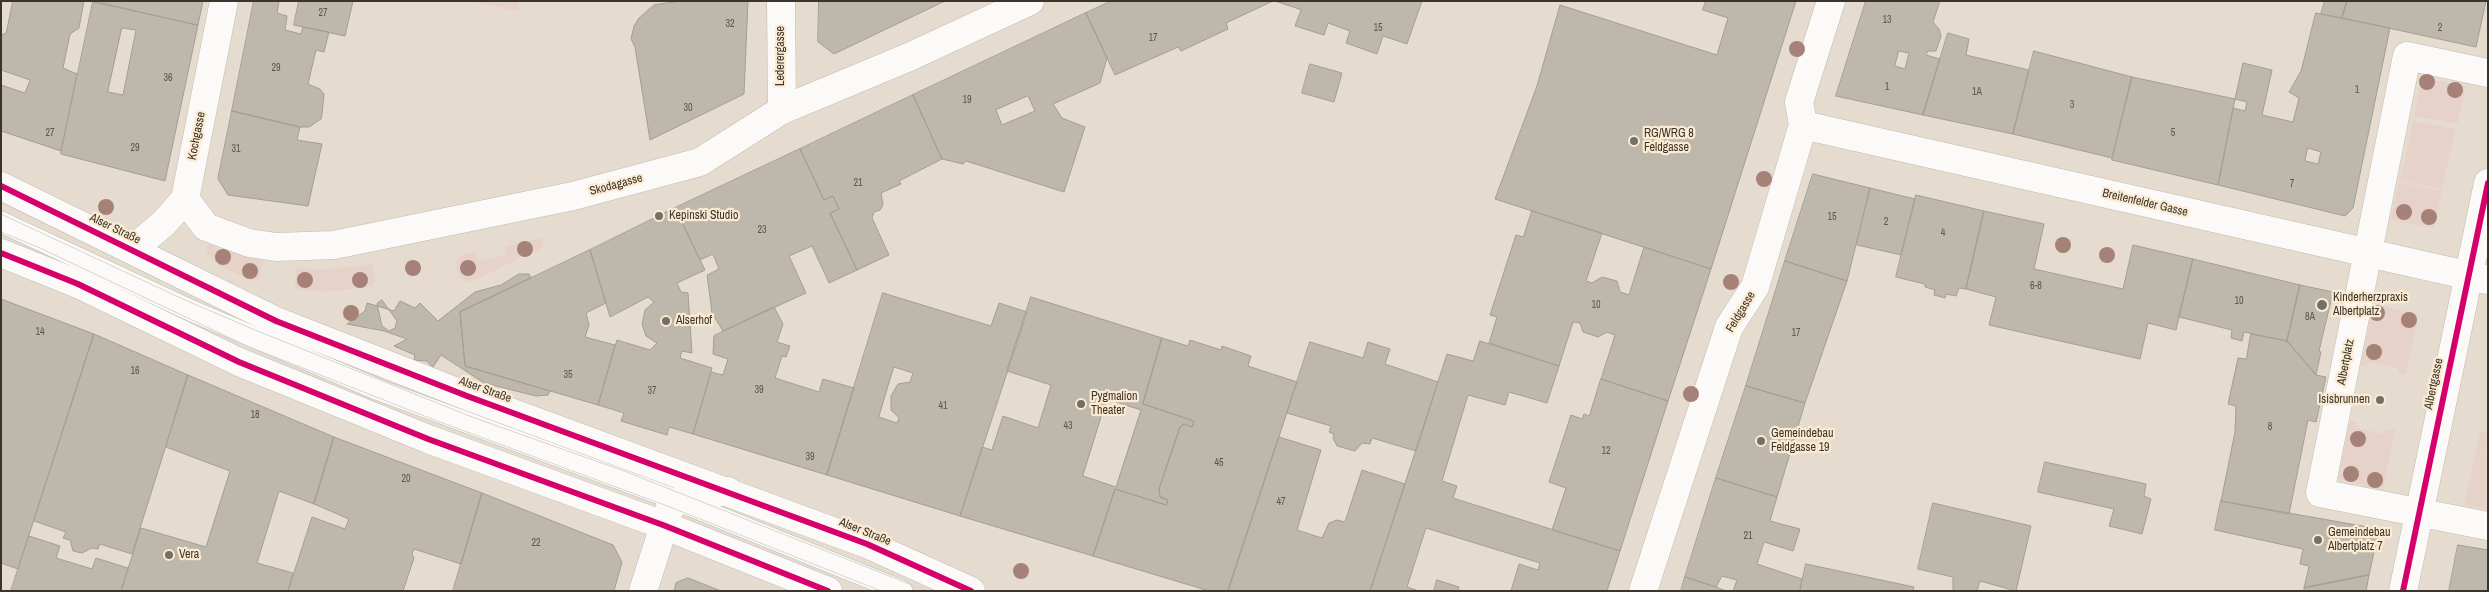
<!DOCTYPE html>
<meta charset="utf-8">
<style>
body{margin:0}
#map{position:relative;width:2489px;height:592px;overflow:hidden;background:#e5dccf;font-family:"Archivo Narrow",sans-serif}
canvas{display:block}
.frame{position:absolute;inset:0;border:2px solid #3a342a;pointer-events:none}
</style>
<div id="map">
<canvas width="2489" height="592"></canvas>
<div class="frame"></div>
</div>
<script>
const g = document.querySelector('canvas').getContext('2d');
g.lineJoin = 'round';
function paint(path, color) { g.fillStyle = color; g.fill(path, 'evenodd'); }
function strokePath(path, color, width, dash) { g.strokeStyle = color; g.lineWidth = width; g.lineCap = dash ? 'butt' : 'round'; g.setLineDash(dash || []); g.stroke(path); }
function label(font, color, halo, rows, align = 'center') {
  g.font = font + ' "Archivo Narrow",sans-serif'; g.lineWidth = 4.5; g.setLineDash([]); g.textBaseline = 'middle'; g.strokeStyle = halo; g.fillStyle = color; for (const [text, x, y, turn = 0] of rows) {
    g.save(); g.translate(x, y); g.rotate((+turn || 0) * Math.PI / 180); g.textAlign = isNaN(turn) ? turn : align; if (halo) g.strokeText(text, 0, 0); g.fillText(text, 0, 0); g.restore();
  }
}
const green = new Path2D(`
 M470 1H520L518 11Z
 M2422 78 2466 86 2457 124 2414 116Z
 M2413 121 2456 129 2442 189 2400 181Z
 M2399 182 2442 191 2434 228 2391 220Z
 M542 238 544 247 525 257 523 255 515 259V261L470 282 459 277C453 257 457 256 476 251L478 261 506 255 505 246Z
 M210 243 218 249 263 261 259 279 254 281C239 274 208 266 206 247Z
 M372 264 376 280 373 286C355 289 310 296 295 287L296 267 317 270Z
 M2374 305C2388 308 2411 308 2417 322L2406 374 2398 373V368L2369 362 2367 366 2361 365Z
 M2350 421 2357 423V428L2384 434 2386 429 2395 430 2383 490 2338 479Z
 M2480 431 2488 433 2485 455H2488V510L2464 505Z`);
const building = new Path2D(`
 M13 1H84L79 28 70 34 63 68 77 74 61 151 1 131V85L25 93 30 80 1 70V35L6 33Z
 M93 1H203L198 25Z
 M254 1H279L277 13 287 16 285 30 301 34 303 27 329 32 324 52 316 50 308 84 320 89 324 94 322 114 321 119 309 127H300L232 111Z
 M299 1H353L345 36 294 25Z
 M682 1H748L744 94 650 140 635 47 631 39 634 26 639 18 654 5Z
 M819 1H945L834 54 818 42Z
 M1111 1H1273L1226 23 1228 29 1181 51 1178 47 1115 75 1086 13Z
 M1275 1H1422L1407 44 1383 36 1377 54 1346 43 1350 31 1328 23 1324 35 1295 26 1301 10Z
 M1706 1H1796L1711 269 1495 199 1537 86 1560 5 1717 55 1728 18 1703 10Z
 M1866 1H1940L1933 22 1939 29 1941 36 1936 51H1928L1926 55 1940 59 1923 115 1836 96ZM1899 51 1909 53 1905 69 1895 66Z
 M2325 1H2347L2342 18 2321 14Z
 M2347 1H2486L2476 47 2342 18Z
 M93 2 198 25 165 181 61 154ZM122 28 136 30 123 95 108 92Z
 M1086 13 1107 58 1100 83 1053 104 1062 118 1085 127 1064 192 966 161 963 164 942 159 913 95ZM1028 96 1035 111 1002 125 996 110Z
 M2316 13 2390 28 2353 208 2345 216 2218 185 2233 108 2245 111 2247 102 2235 99 2243 63 2272 70 2262 115 2293 122 2299 98 2289 92 2301 71ZM2308 148 2321 152 2318 164 2305 161Z
 M1948 33 1969 39 1966 55 2029 70 2013 134 1923 115Z
 M2034 51 2132 77 2112 158 2013 134Z
 M1310 64 1342 73 1334 102 1302 93Z
 M2132 77 2235 99 2218 185 2112 160Z
 M913 95 942 159 899 181 901 184 881 193 883 205 880 210 874 212 872 218 889 255 857 270 830 213 839 209 833 196 824 200 800 149Z
 M232 111 300 127 297 140 322 144 308 206 228 195 218 179Z
 M800 149 824 200 833 196 839 209 830 213 857 270 829 283 812 246 789 256 806 293 723 331 712 313 707 275 719 269 713 254 700 260 675 208Z
 M1813 174 1870 188 1847 281 1785 261Z
 M1870 188 1915 199 1901 255 1857 245Z
 M1916 195 1984 211 1966 289 1959 288 1956 296 1946 294 1945 298 1934 295 1935 290 1925 287V284L1896 277Z
 M675 208 705 270 677 283 681 292 688 293 692 353 682 351 680 358 712 368 693 434 669 427 667 435 621 421 624 413 598 405 617 340 650 350 657 343 646 336 642 324 645 310 654 302 648 297 610 317 590 250Z
 M1532 211 1602 233 1586 281 1592 283 1602 277 1617 281 1620 292 1629 295 1644 247 1711 269 1668 401 1601 379 1615 335 1607 332 1598 337 1583 332 1580 323 1573 322 1559 366 1489 343 1497 317 1490 315 1516 235 1523 237Z
 M1984 211 2044 224 2034 269 2043 271 2123 289 2133 245 2193 259 2176 330 2148 323 2140 359 1989 325 1996 297 1966 289Z
 M590 250 606 303 586 313 589 325 585 337 615 345 598 405 465 366 460 312Z
 M2193 259 2300 285 2287 341 2244 332 2242 341 2231 338 2232 330 2179 317Z
 M1785 261 1847 281 1805 403 1746 386Z
 M519 274H529L531 278 460 312 465 366 550 391 548 395 536 396 484 383 441 355 433 367 426 361 414 360 415 355 394 346 407 339 384 331 347 324 365 311 367 303 394 311 400 301 415 308 420 303 438 321 475 292 501 285Z
 M2300 285 2333 292 2319 351 2321 352 2316 375 2287 341Z
 M883 293 991 326 999 303 1027 312 960 516 827 475ZM894 367 913 373 910 382 898 384 891 396V410L899 418 897 423 879 417Z
 M1031 297 1162 338 1143 404 1194 421 1192 427 1184 424 1180 427 1159 489 1160 497 1168 500 1166 505 1115 489 1093 556 960 516 982 447 992 450 1003 416 1038 428 1051 385 1007 371ZM1107 399 1141 410 1116 487 1083 476Z
 M1 299 94 334 18 569 1 563Z
 M382 300 397 321 395 328 389 331 382 326 377 304Z
 M774 307 783 324 777 342 790 346 786 357 782 356 775 378 819 392 823 379 854 388 827 475 693 434 711 372 723 375 728 359 713 354 714 336Z
 M94 334 188 375 132 554 100 544 98 549 92 548 82 553 73 551 70 540 63 538 66 532 34 521Z
 M2251 334 2287 341 2316 375 2326 377 2316 422 2308 420 2289 514 2221 501 2235 432 2236 406 2228 404 2238 358 2246 359Z
 M1162 338 1188 346 1190 340 1221 350 1222 346 1251 356 1248 366 1297 382 1228 591H1209L1093 556 1115 489 1166 505 1168 500 1160 497 1159 489 1180 427 1184 424 1192 427 1194 421 1143 404Z
 M1480 341 1559 366 1547 403 1509 392 1505 405 1468 395 1442 481 1457 486 1453 498 1620 551 1607 591H1511L1519 564 1538 570 1540 563 1426 528 1407 587 1419 591H1370L1447 354 1473 361Z
 M1310 342 1363 358 1368 342 1390 349 1385 364 1438 382 1416 451 1372 438 1370 444 1362 443 1355 451 1337 446 1333 438 1334 434 1329 432 1331 426 1287 413Z
 M188 375 334 437 314 504 279 491 257 563 293 573 288 591H121L141 528 206 547 230 471 166 447Z
 M1601 379 1668 401 1620 551 1552 530 1566 488 1549 482 1571 415 1582 419 1584 414 1589 416Z
 M1746 386 1805 403 1777 497 1716 478Z
 M334 437 482 493 461 564 414 549 412 554 414 558 403 591H288L312 517 345 529 349 519 314 504Z
 M1279 437 1321 450 1297 530 1322 538 1329 523 1337 520 1345 522 1362 470 1405 484 1370 591H1228Z
 M2045 462 2146 484 2144 496 2151 499 2142 534 2109 526 2114 509 2038 492Z
 M1716 478 1777 497 1770 521 1800 529 1793 551 1764 542 1757 564 1802 579 1800 591H1733L1737 580 1722 576 1716 587 1685 577Z
 M482 493 613 545 622 562 614 591H453Z
 M2221 501 2379 529 2369 575 2304 588 2309 566 2300 564 2303 549 2215 530Z
 M1933 503 2031 526 2016 591 1980 581 1977 591H1953V577L1918 569Z
 M29 536 60 546 56 558 92 569 96 558 128 568 121 591H11Z
 M2458 545 2488 550V591H2449Z
 M1806 564 1914 587 1913 591H1800Z
 M2369 575 2366 591H2304V588Z
 M1685 577 1716 587 1726 591H1681Z
 M688 578 721 591H674L676 583Z
 M1437 580 1459 587 1458 591H1434Z`);
const service = new Path2D(`
 M1 222 192 311 379 390 679 501 902 591`);
const minor = new Path2D(`
 M781 1 782 110
 M2488 73 2407 56 2320 493 2488 526
 M1803 125 2488 280
 M185 199 206 227 249 243 276 247 334 245 573 196 700 162 782 110 909 57 1030 1
 M133 249 164 223 185 199 224 1
 M643 591 670 507 686 496 728 491
 M1643 591 1729 327 1755 287 1803 125 1799 102 1831 1
 M2403 591 2488 183`);
const secondary = new Path2D(`
 M1 186 276 321 467 396 867 544 971 591
 M1 253 78 284 239 362 428 439 663 525 828 591`);
const tram = new Path2D(`
 M1 214 185 300 255 330 472 417 624 471 927 591
 M1 232 40 248 247 346 432 419 670 507 881 591`);
const cycleway = new Path2D(`
 M1 186 276 321 467 396 867 544 971 591
 M1 253 78 284 239 362 428 439 663 525 828 591
 M2403 591 2488 183`);
const trees = [
 [1797,49],
 [2427,82],
 [2455,90],
 [1764,179],
 [106,207],
 [2404,212],
 [2429,217],
 [2063,245],
 [525,249],
 [2107,255],
 [223,257],
 [413,268],
 [468,268],
 [250,271],
 [305,280],
 [360,280],
 [1731,282],
 [351,313],
 [2377,313],
 [2409,320],
 [2374,352],
 [1691,394],
 [2358,439],
 [2351,474],
 [2375,480],
 [1021,571]
];
const markers = [
 [1634,141,5,"#766f64"],
 [659,216,5,"#766f64"],
 [2322,305,6,"#766f64"],
 [666,321,5,"#766f64"],
 [2380,400,5,"#766f64"],
 [1081,404,5,"#766f64"],
 [1761,441,5,"#766f64"],
 [2318,540,5,"#766f64"],
 [169,555,5,"#766f64"]
];
const numberNames = [
 ["27",323,13],
 ["13",1887,20],
 ["32",730,24],
 ["15",1378,28],
 ["2",2440,28],
 ["17",1153,38],
 ["29",276,68],
 ["36",168,78],
 ["1",1887,87],
 ["1",2357,90],
 ["1A",1977,92],
 ["19",967,100],
 ["3",2072,105],
 ["30",688,108],
 ["27",50,133],
 ["5",2173,133],
 ["29",135,148],
 ["31",236,149],
 ["21",858,183],
 ["7",2292,184],
 ["15",1832,217],
 ["2",1886,222],
 ["23",762,230],
 ["4",1943,233],
 ["6-8",2036,286],
 ["10",2239,301],
 ["10",1596,305],
 ["8A",2310,317],
 ["14",40,332],
 ["17",1796,333],
 ["16",135,371],
 ["35",568,375],
 ["39",759,390],
 ["37",652,391],
 ["41",943,406],
 ["18",255,415],
 ["43",1068,426],
 ["8",2270,427],
 ["12",1606,451],
 ["39",810,457],
 ["45",1219,463],
 ["20",406,479],
 ["47",1281,502],
 ["21",1748,536],
 ["22",536,543]
];
const streetNames = [
 ["Lederergasse",781,56,-90],
 ["Kochgasse",197,136,-79],
 ["Skodagasse",616,185,-15],
 ["Breitenfelder Gasse",2145,203,13],
 ["Alser Straße",115,229,26],
 ["Feldgasse",1741,312,-59],
 ["Albertplatz",2346,362,-79],
 ["Albertgasse",2434,384,-78],
 ["Alser Straße",485,390,20],
 ["Alser Straße",865,532,22]
];
const poiNames = [
 ["RG/WRG 8",1644,134],
 ["Feldgasse",1644,148],
 ["Kepinski Studio",669,216],
 ["Kinderherzpraxis",2333,298],
 ["Albertplatz",2333,312],
 ["Alserhof",676,321],
 ["Pygmalion",1091,397],
 ["Theater",1091,411],
 ["Isisbrunnen",2370,400,"right"],
 ["Gemeindebau",1771,434],
 ["Feldgasse 19",1771,448],
 ["Gemeindebau",2328,533],
 ["Albertplatz 7",2328,547],
 ["Vera",179,555]
];
paint(green, '#e7d2ca');
paint(building, '#bdb8ab');
strokePath(building, '#a29e93', 1);
strokePath(service, '#c2baaf', 22);
strokePath(minor, '#c2baaf', 29);
strokePath(secondary, '#c2baaf', 29);
strokePath(service, '#fbfaf8', 21);
strokePath(minor, '#fbfaf8', 28);
strokePath(secondary, '#fbfaf8', 28);
strokePath(tram, '#d6d4cf', 1);
strokePath(cycleway, '#d6006c', 6);
g.fillStyle = '#a58178';
for (const [x, y] of trees) { g.beginPath(); g.arc(x, y, 8, 0, 2 * Math.PI); g.fill(); }
for (const [x, y, r, color] of markers) { const dot = new Path2D(); dot.arc(x, y, r, 0, 2 * Math.PI); g.fillStyle = color; g.fill(dot); strokePath(dot, '#fcebd2', 2); }
label('10px', '#5b554a', null, numberNames);
label('12px', '#3a342a', '#fcebd2', streetNames);
label('12px', '#3a342a', '#fcebd2', poiNames, 'left');
</script>
